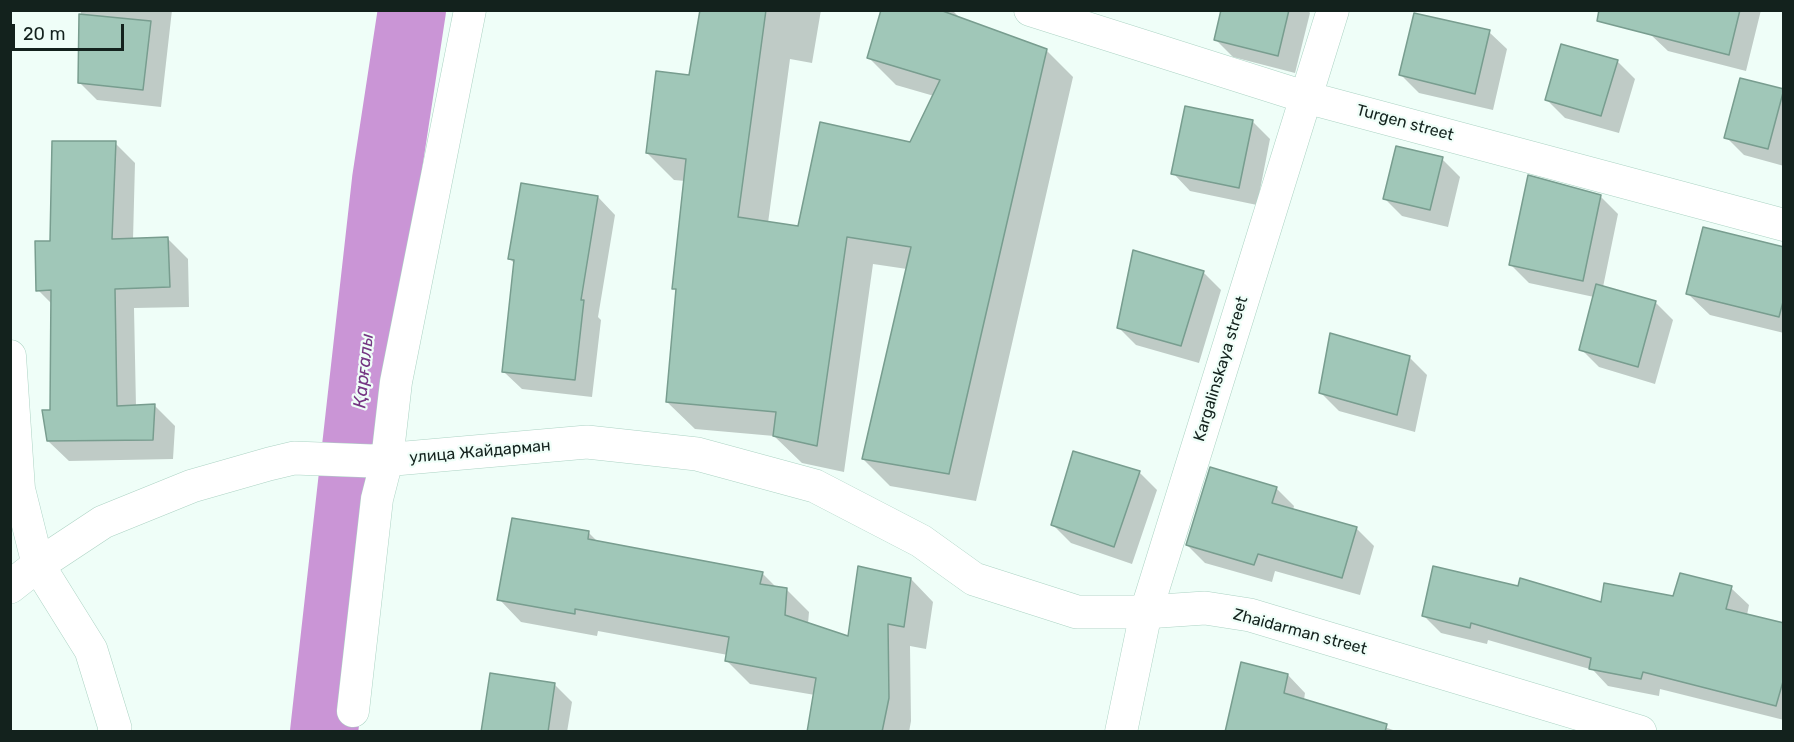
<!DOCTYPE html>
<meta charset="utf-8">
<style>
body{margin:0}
#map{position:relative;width:1794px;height:742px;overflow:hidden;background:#effef8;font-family:Rubik,sans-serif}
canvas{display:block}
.frame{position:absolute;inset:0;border:12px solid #13221d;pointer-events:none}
.scale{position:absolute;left:12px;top:24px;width:112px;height:27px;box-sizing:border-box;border:3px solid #13221d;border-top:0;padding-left:8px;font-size:18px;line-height:21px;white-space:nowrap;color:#13221d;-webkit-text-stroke:4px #effef8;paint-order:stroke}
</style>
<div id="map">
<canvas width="1794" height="742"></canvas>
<div class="frame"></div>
<div class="scale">20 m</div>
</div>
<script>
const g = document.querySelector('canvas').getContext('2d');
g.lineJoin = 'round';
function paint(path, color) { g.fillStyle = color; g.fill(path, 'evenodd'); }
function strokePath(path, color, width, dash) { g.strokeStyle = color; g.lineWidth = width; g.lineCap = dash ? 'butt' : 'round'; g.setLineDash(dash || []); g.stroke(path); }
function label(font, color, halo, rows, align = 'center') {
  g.font = font + ' Rubik,sans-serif'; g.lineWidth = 4.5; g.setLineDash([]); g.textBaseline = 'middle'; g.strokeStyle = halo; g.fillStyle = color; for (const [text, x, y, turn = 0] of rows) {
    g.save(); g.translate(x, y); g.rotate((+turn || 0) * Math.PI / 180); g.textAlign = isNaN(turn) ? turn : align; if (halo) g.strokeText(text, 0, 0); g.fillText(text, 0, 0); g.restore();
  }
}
const shadow = new Path2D(`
 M81 10H172L161 107 97 100 79 82Z
 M702 10H821L812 63 790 59 768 223 800 227 911 144 934 96 896 85 869 58 883 10H952L961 19 1046 50 1073 77 976 501 890 486 863 459 907 269 873 264 844 472 802 463 774 436 695 429 667 402 677 291 674 288 685 181 674 180 647 153 690 77Z
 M1223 10H1308L1310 13 1295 73 1233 57 1216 40Z
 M1656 10H1761L1746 71 1668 51 1650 34Z
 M1489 32 1507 49 1493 110 1419 93 1401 75Z
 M1617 61 1635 79 1619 133 1565 118 1547 100Z
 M1784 91V166L1744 155 1726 137Z
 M1186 108 1253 122 1270 139 1257 205 1190 191 1173 173Z
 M115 143 135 163 133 240 168 239 188 259 189 307 134 308 136 407 155 406 175 426 173 459 69 461 48 441 52 411 53 305 38 290 52 242Z
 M1442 159 1460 177 1448 227 1402 216 1385 199Z
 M1600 196 1618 214 1603 287 1655 302 1673 320 1655 384 1599 367 1581 349 1594 297 1529 283 1511 265Z
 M598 197 615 215 598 317 601 320 592 397 522 389 504 372 515 264 510 259Z
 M1784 249V333L1710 315 1688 294Z
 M1203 272 1221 290 1199 363 1136 345 1119 328Z
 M1409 357 1427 375 1415 432 1339 411 1321 393Z
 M1139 472 1157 490 1132 564 1071 543 1053 525Z
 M1276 488 1294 506 1293 510 1356 528 1374 546 1360 595 1275 571 1272 582 1205 563 1187 545Z
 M589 533 598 542 762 573 777 588 786 589 809 612 808 624 849 638 911 579 933 602 926 649 910 646 911 721 909 732H809L815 695 750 684 727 661 728 655 598 631 597 636 521 622 499 599Z
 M1519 588 1602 604 1675 598 1731 588 1749 605 1747 615 1784 625V720L1660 689 1659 696 1608 686 1593 670 1488 640 1487 644 1441 633 1424 616Z
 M1288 675 1305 693 1304 700 1399 732H1226Z
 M554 684 572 702 567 732H483Z`);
const river = new Path2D(`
 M324 732 386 180 412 10`);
const building = new Path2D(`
 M700 10H766L738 217 798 226 820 122 910 142 940 80 867 58 881 10H940L1047 49 949 474 862 459 911 247 847 237 817 446 773 436 776 412 666 402 676 289H672L686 159 646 153 656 71 689 75Z
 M1221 10H1289L1278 56 1214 40Z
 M1599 10H1740L1729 55 1597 21Z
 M1414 13 1490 30 1475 94 1399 75Z
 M79 14 151 21 143 90 78 83Z
 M1561 44 1618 60 1601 116 1545 100Z
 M1740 78 1784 89 1768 149 1724 138Z
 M1185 106 1253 120 1239 188 1171 174Z
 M52 141H116L112 239 168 237 170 287 115 289 117 406 155 404 153 440 47 441 42 410H50L51 290 36 291 35 241H50Z
 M1396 146 1443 157 1430 210 1383 199Z
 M1528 175 1601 195 1583 281 1509 265Z
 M521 183 598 196 581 300H584L575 380 502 372 514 260 508 259Z
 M1703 227 1784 247V298L1779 317 1686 294Z
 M1133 250 1204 271 1181 346 1117 328Z
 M1596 284 1656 301 1638 367 1579 350Z
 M1330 333 1410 356 1397 415 1319 393Z
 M1073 451 1140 471 1114 547 1051 525Z
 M1210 467 1277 487 1272 503 1357 527 1342 578 1258 554 1254 565 1186 545Z
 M512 518 589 531 588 539 763 572 760 584 787 588 785 615 848 636 858 566 911 578 904 627 888 624 889 698 882 732H807L816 678 725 661 729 637 575 609V614L497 600Z
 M1433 566 1518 586 1520 578 1601 602 1604 583 1673 596 1680 573 1732 586 1726 609 1784 623V678L1776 706 1643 672 1641 679 1589 669 1591 658 1471 623 1470 628 1422 616Z
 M1241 662 1288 674 1284 693 1387 724 1385 732H1225Z
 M490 673 555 683 548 732H481Z`);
const street = new Path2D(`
 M1030 10 1305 97 1784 225
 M10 356 19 489 38 565
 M353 711 377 499 387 460 396 382 470 10
 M1121 732 1146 612 1333 10`);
const secondary = new Path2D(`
 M38 565 91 650 115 728 114 732
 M10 587 38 565 103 522 192 486 269 464 294 458 372 461 587 442 697 454 815 486 921 541 974 579 1077 612H1146L1205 608 1250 615 1640 732`);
const streetNames = [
 ["Turgen street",1405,123,15],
 ["Kargalinskaya street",1221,369,-73],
 ["улица Жайдарман",480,452,-5],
 ["Zhaidarman street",1300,632,15]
];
const waterNames = [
 ["Қарғалы",364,371,-84]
];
paint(shadow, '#0003');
strokePath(river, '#ca95d6', 68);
paint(building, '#a0c7b8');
strokePath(building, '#789d8f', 1.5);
strokePath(street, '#acd3c4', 33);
strokePath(secondary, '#acd3c4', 34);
strokePath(street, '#fff', 32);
strokePath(secondary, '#fff', 33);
label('16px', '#13221d', '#effef8', streetNames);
label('italic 18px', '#753683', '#effef8', waterNames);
</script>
